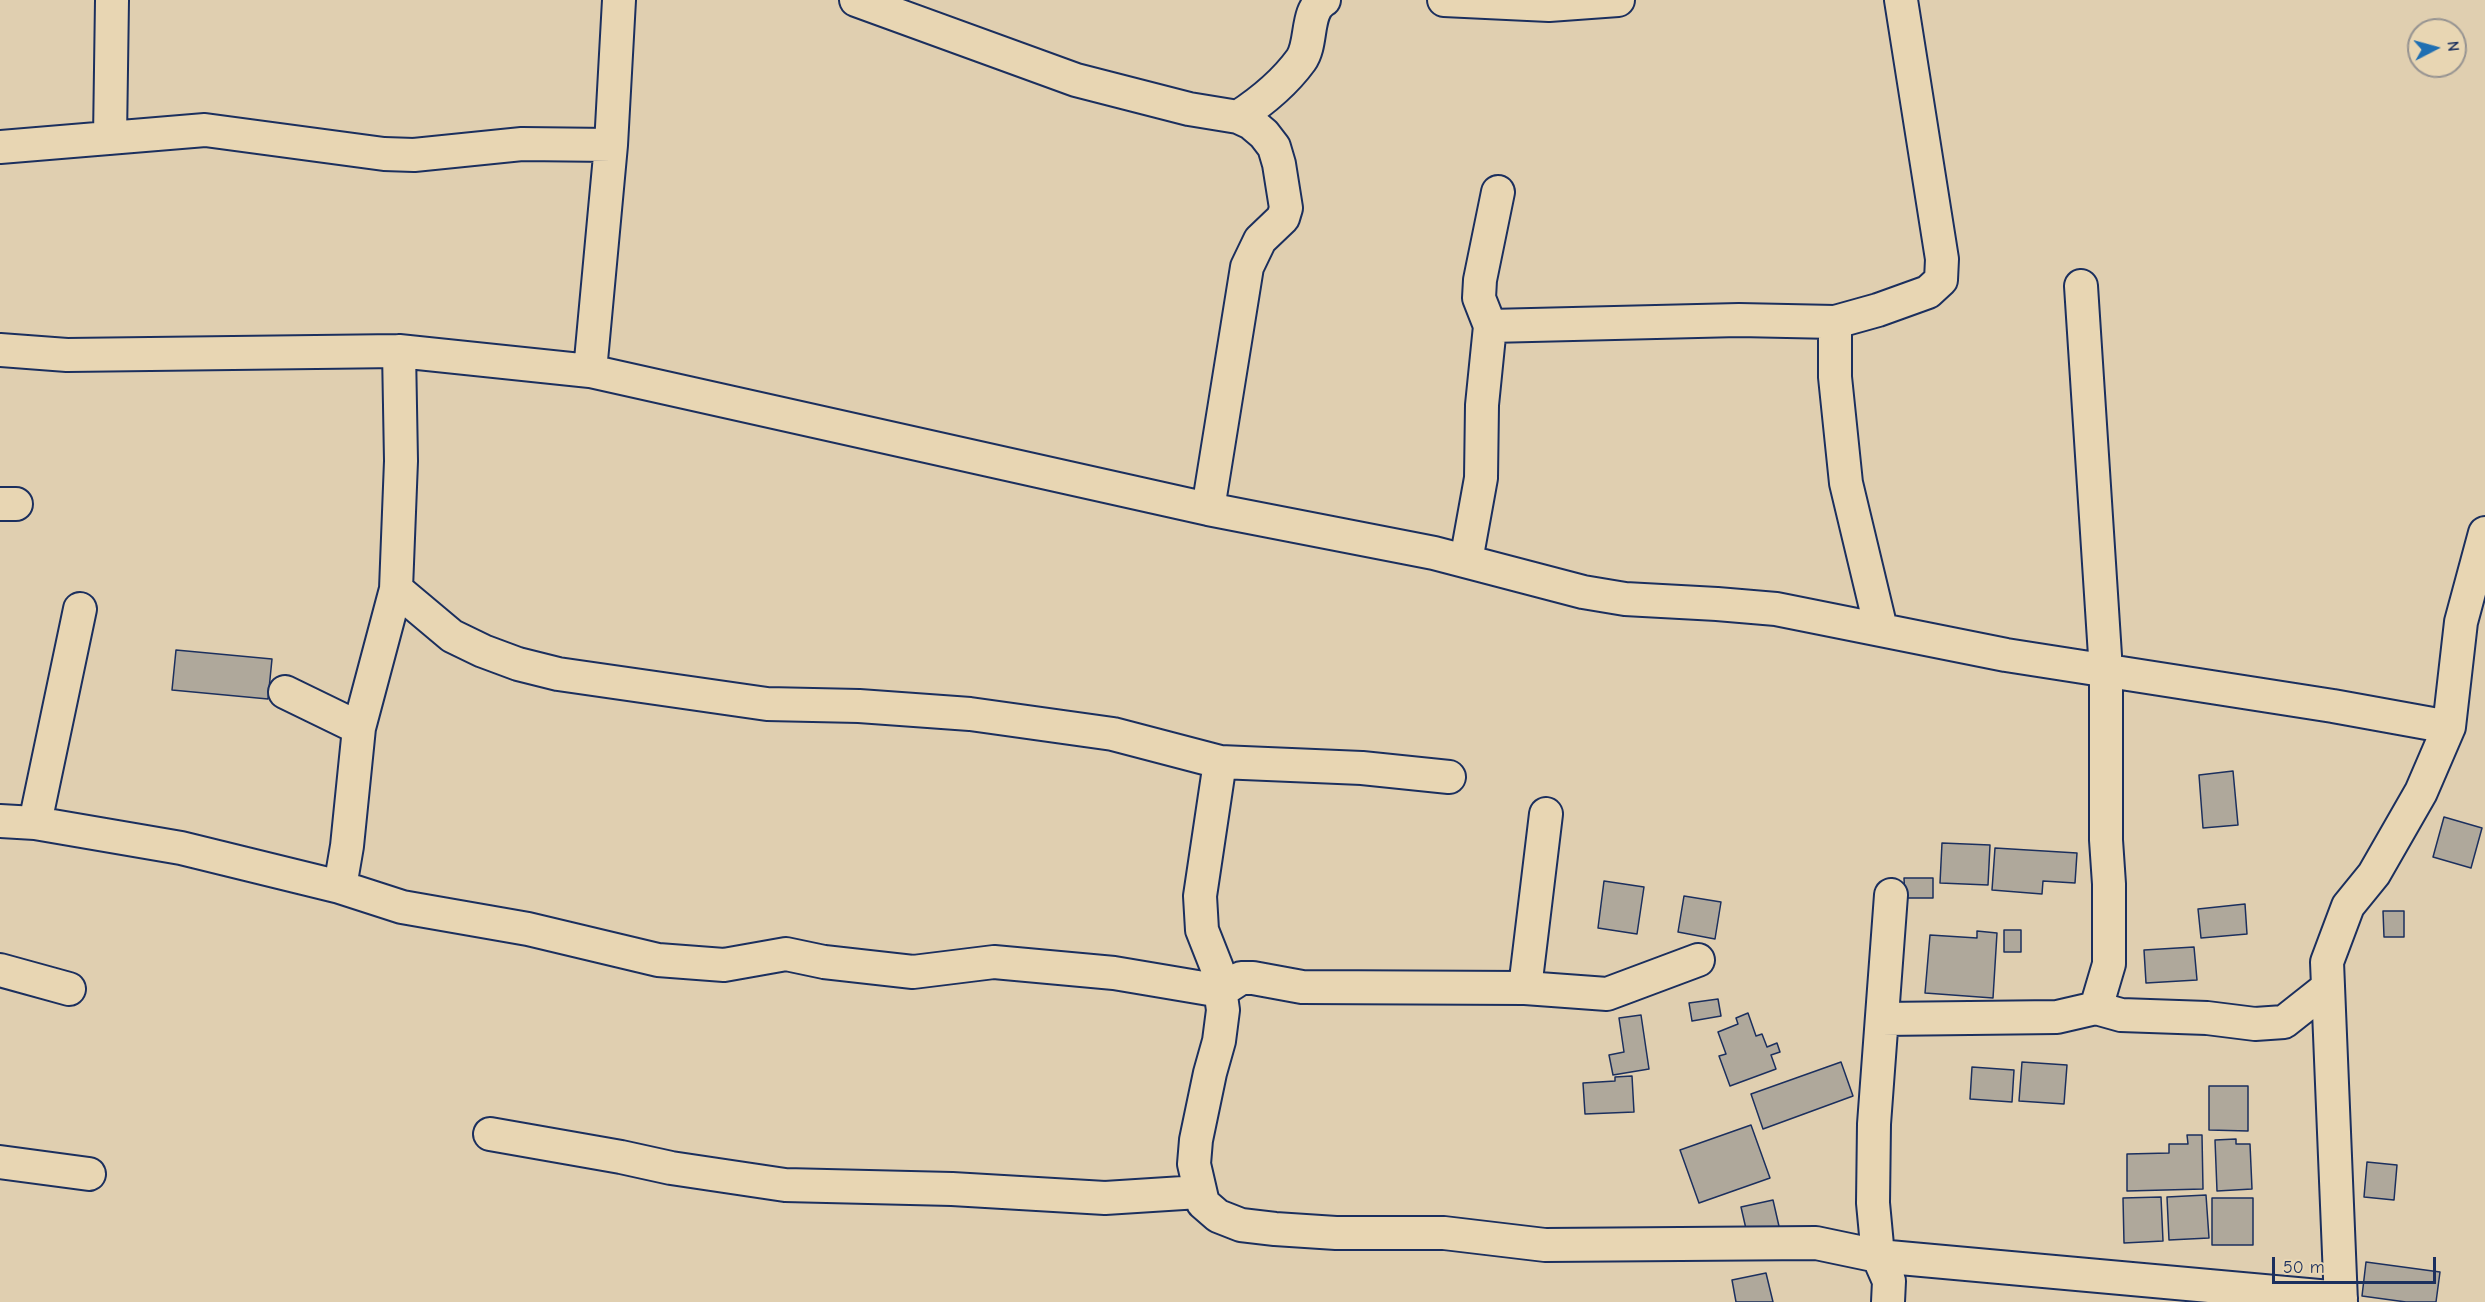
<!DOCTYPE html>
<style>
body{margin:0}
#map{position:relative;width:2485px;height:1302px;overflow:hidden;background:#e0cfb0;font-family:"Comic Neue",sans-serif}
canvas{display:block}
.north{position:absolute;left:2407px;top:18px;width:60px;height:60px;box-sizing:border-box;background:#e8d6b3;border:2px solid #969391;border-radius:50%;rotate:84deg;font-size:16px;font-weight:700;line-height:24px;text-align:center;color:#1b2f5e}
.north::after{content:'';display:block;margin:auto;width:21px;height:27px;background:#1f6fb2;clip-path:polygon(50% 0,100% 100%,50% 72%,0 100%)}
.scale{position:absolute;left:2272px;top:1257px;width:164px;height:27px;box-sizing:border-box;border:3px solid #1b2f5e;border-top:0;padding-left:8px;font-size:18px;line-height:21px;white-space:nowrap;color:#1b2f5e;-webkit-text-stroke:4px #e8d6b3;paint-order:stroke}
</style>
<div id="map">
<canvas width="2485" height="1302"></canvas>
<div class="north">N</div>
<div class="scale">50 m</div>
</div>
<script>
const g = document.querySelector('canvas').getContext('2d');
g.lineJoin = 'round';
function paint(path, color) { g.fillStyle = color; g.fill(path, 'evenodd'); }
function strokePath(path, color, width, dash) { g.strokeStyle = color; g.lineWidth = width; g.lineCap = dash ? 'butt' : 'round'; g.setLineDash(dash || []); g.stroke(path); }
const building = new Path2D(`
 M176 650 272 659 268 699 172 690Z
 M2233 771 2238 825 2203 828 2199 775Z
 M2444 817 2482 828 2471 868 2433 857Z
 M1942 843 1990 845 1988 885 1940 883Z
 M1995 848 2077 853 2075 883 2043 881 2042 894 1992 890Z
 M1904 878H1933V898H1905Z
 M1604 881 1644 887 1637 934 1598 928Z
 M1684 896 1721 902 1715 939 1678 932Z
 M2245 904 2247 934 2201 938 2198 909Z
 M2383 911H2404V937H2384Z
 M2004 930H2021V952H2004Z
 M1977 931 1997 933 1993 998 1925 993 1930 935 1977 938Z
 M2194 947 2197 980 2146 983 2144 950Z
 M1718 999 1721 1016 1692 1021 1689 1003Z
 M1748 1013 1756 1036 1762 1034 1767 1047 1777 1043 1780 1052 1771 1055 1776 1069 1730 1086 1719 1056 1726 1054 1718 1032 1738 1024 1736 1018Z
 M1641 1015 1649 1069 1613 1075 1609 1055 1624 1052 1619 1018Z
 M1841 1062 1853 1096 1763 1129 1751 1094Z
 M2022 1062 2067 1065 2064 1104 2019 1101Z
 M1972 1067 2014 1070 2012 1102 1970 1099Z
 M1632 1076 1634 1112 1585 1114 1583 1083 1615 1081V1077Z
 M2209 1086H2248V1131L2209 1130Z
 M1751 1125 1770 1178 1699 1203 1680 1150Z
 M2187 1135H2202L2203 1189 2127 1191V1154L2169 1153V1144H2188Z
 M2236 1139V1144H2250L2252 1189 2217 1191 2215 1140Z
 M2367 1162 2397 1165 2394 1200 2364 1197Z
 M2206 1195 2209 1238 2169 1240 2167 1197Z
 M2161 1197 2163 1241 2124 1243 2123 1198Z
 M2212 1198H2253V1245H2212Z
 M1773 1200 1781 1235 1749 1242 1741 1207Z
 M2366 1262 2440 1272 2436 1302H2406L2362 1296Z
 M1766 1273 1773 1302H1736L1732 1280Z`);
const minor = new Path2D(`
 M856 0 1076 80 1189 109 1238 117 1251 123 1264 134 1274 147 1279 164 1286 208 1283 218 1260 240 1247 267 1208 509
 M1444 0 1549 5 1618 0
 M1238 117C1261 102 1285 82 1301 60 1313 43 1305 11 1324 0
 M110 138 112 0
 M0 147 205 130 384 154 414 155 522 144 611 145
 M2081 286 2106 671V840L2109 884V964L2096 1008
 M1835 322V377L1846 483 1881 629
 M1490 326 1739 320 1835 322 1878 310 1928 292 1941 280 1942 259 1901 0
 M0 350 67 355 399 351 590 371 1208 509 1434 553 1583 592 1625 599 1717 604 1776 609 2006 655 2333 706 2449 727
 M590 371 611 145 619 0
 M0 504H16
 M1466 561 1481 478 1482 405 1490 326 1479 298 1480 280 1498 192
 M396 589 452 636 483 651 518 664 558 674 767 704 859 706 970 714 1113 734 1220 762 1362 768 1449 777
 M285 692 359 728
 M1220 762 1200 896 1202 930 1217 968 1223 1010 1219 1041 1210 1073 1196 1140 1194 1164 1203 1203 1218 1216 1241 1225 1275 1229 1336 1233H1444L1545 1245 1816 1243 1878 1256 2341 1298
 M0 821 35 823 181 848 340 887 347 846 359 728 396 589 401 461 399 351
 M35 823 80 609
 M340 887 402 907 528 929 658 960 724 965 786 954 824 962 913 972 994 962 1114 973 1221 991 1241 978H1253L1302 987 1525 988 1607 994 1698 960
 M0 970 69 989
 M1525 988 1546 814
 M1882 1019 2057 1017 2096 1008 2121 1015 2207 1018 2255 1024 2284 1022 2327 988
 M490 1134 621 1157 671 1168 785 1185 952 1189 1105 1198 1199 1192
 M0 1162 89 1174
 M1888 1302 1889 1281 1878 1256 1873 1203 1874 1124 1891 895
 M2341 1302 2327 962 2348 906 2374 874 2421 792 2449 727 2461 622 2485 533`);
paint(building, '#afa89b');
strokePath(building, '#1b2f5e', 1.5);
strokePath(minor, '#1b2f5e', 36);
strokePath(minor, '#e8d6b3', 32);
</script>
